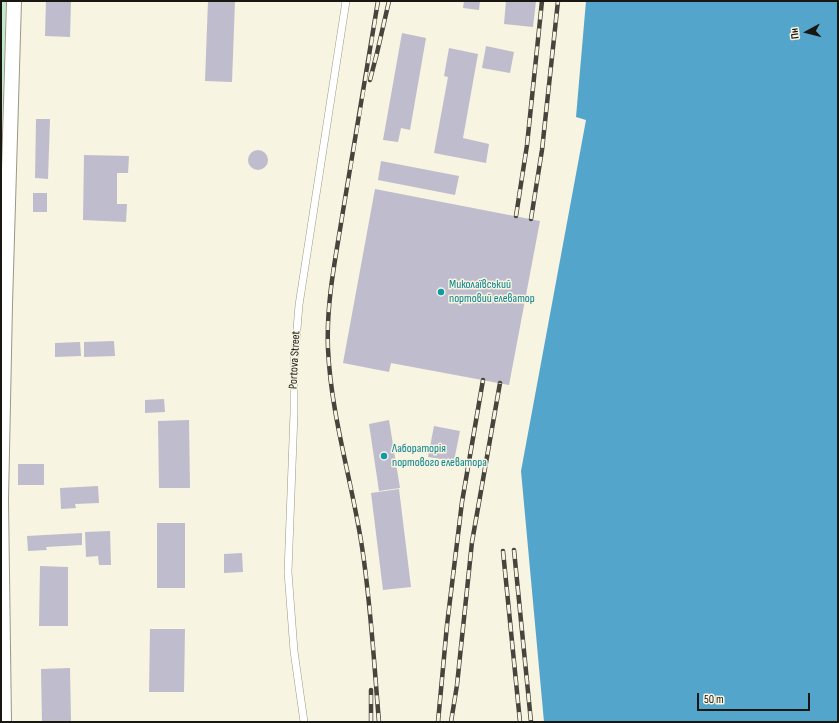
<!DOCTYPE html>
<meta charset="utf-8">
<style>
body{margin:0}
#map{position:relative;width:839px;height:723px;overflow:hidden;background:#f7f4e1;font-family:"Sofia Sans Condensed",sans-serif}
canvas{display:block}
.frame{position:absolute;inset:0;border:2px solid #191711;pointer-events:none}
.north{position:absolute;left:787px;top:12px;width:40px;height:40px;-webkit-text-stroke:3px #f7f4e1;paint-order:stroke;rotate:263deg;font-size:11px;font-weight:700;line-height:16px;text-align:center;color:#191711}
.north::after{content:'';display:block;margin:auto;width:14px;height:18px;background:#191711;clip-path:polygon(50% 0,100% 100%,50% 72%,0 100%)}
.scale{position:absolute;left:697px;top:693px;width:113px;height:18px;box-sizing:border-box;border:2px solid #191711;border-top:0;padding-left:5px;font-size:12px;line-height:14px;white-space:nowrap;color:#191711;-webkit-text-stroke:3px #f7f4e1;paint-order:stroke}
</style>
<div id="map">
<canvas width="839" height="723"></canvas>
<div class="frame"></div>
<div class="north">Пн</div>
<div class="scale">50 m</div>
</div>
<script>
const g = document.querySelector('canvas').getContext('2d');
g.lineJoin = 'round';
function paint(path, color) { g.fillStyle = color; g.fill(path, 'evenodd'); }
function strokePath(path, color, width, dash) { g.strokeStyle = color; g.lineWidth = width; g.lineCap = dash ? 'butt' : 'round'; g.setLineDash(dash || []); g.stroke(path); }
function label(font, color, halo, rows, align = 'center') {
  g.font = font + ' "Sofia Sans Condensed",sans-serif'; g.lineWidth = 3; g.setLineDash([]); g.textBaseline = 'middle'; g.strokeStyle = halo; g.fillStyle = color; for (const [text, x, y, turn = 0] of rows) {
    g.save(); g.translate(x, y); g.rotate((+turn || 0) * Math.PI / 180); g.textAlign = isNaN(turn) ? turn : align; if (halo) g.strokeText(text, 0, 0); g.fillText(text, 0, 0); g.restore();
  }
}
const green = new Path2D(`
 M1 1H6L1 159Z`);
const water = new Path2D(`
 M586 1H838V722H544L521 471 586 120 576 117Z`);
const building = new Path2D(`
 M46 1H71L70 37 45 36Z
 M208 1H235L232 82 205 81Z
 M464 1H480L479 10 463 8Z
 M506 1H536L533 27 504 24Z
 M402 33 426 38 410 130 401 128 398 142 383 140Z
 M486 46 514 52 510 73 482 68Z
 M449 48 478 54 463 138 489 144 486 163 434 153 448 77 444 76Z
 M36 119H50L48 179 35 178Z
 M248 160a10 10 0 1 1 20 0a10 10 0 1 1-20 0Z
 M84 155 129 156 128 173H117V204H127L126 222 83 220Z
 M381 161 459 176 455 195 378 180Z
 M375 189 540 221 509 385 391 363 389 372 343 363Z
 M33 193H47V212H33Z
 M114 341 115 356 84 357V342Z
 M80 342 81 356 55 357V343Z
 M164 399 165 412 145 413V400Z
 M189 420 190 488H159L158 421Z
 M389 420 400 488 379 491 369 424Z
 M434 426 460 431 454 461 428 457Z
 M18 464H44V485H18Z
 M98 486 99 503 75 504 76 508 61 509 60 488Z
 M399 489 411 587 383 590 371 493Z
 M157 523H185V588H157Z
 M110 531 111 565H99L98 556 86 557 85 532Z
 M82 533V545L46 547 47 550 28 551 27 536Z
 M242 553 243 572 224 573V554Z
 M40 566 68 567V626H39Z
 M150 629H185L184 692H149Z
 M70 668 71 722H42L41 669Z`);
const service = new Path2D(`
 M304 722 294 651 288 572 294 413V365L299 305 346 1`);
const minor = new Path2D(`
 M4 722 1 500 5 304 14 1`);
const rail = new Path2D(`
 M378 1C367 71 355 141 343 211 336 256 326 302 328 349 331 416 352 481 362 547 371 605 374 664 379 722
 M370 80 377 53 389 1
 M516 216 527 145 542 1
 M531 219 542 150 558 1
 M514 550 531 722
 M503 551 520 722
 M371 722V690
 M438 722 447 625 462 502 483 380
 M451 722 457 685 472 542 500 383`);
const markers = [
 [441,292,4,"#0f9aa8"],
 [384,456,4,"#0f9aa8"]
];
const cultureNames = [
 ["Миколаївський",449,285],
 ["портовий елеватор",449,299],
 ["Лабораторія",392,449],
 ["портового елеватора",392,463]
];
const streetNames = [
 ["Portova Street",295,360,-87]
];
paint(green, '#c0ebca');
paint(water, '#54a5cc');
paint(building, '#bfbcce');
strokePath(service, '#9a9786', 8);
strokePath(minor, '#9a9786', 16);
strokePath(service, '#fff', 7);
strokePath(minor, '#fff', 14);
strokePath(rail, '#46443c', 4.5);
strokePath(rail, '#f7f4e1', 3, [9]);
for (const [x, y, r, color] of markers) { const dot = new Path2D(); dot.arc(x, y, r, 0, 2 * Math.PI); g.fillStyle = color; g.fill(dot); strokePath(dot, '#f7f4e1', 1.5); }
label('12px', '#0d838f', '#f7f4e1', cultureNames, 'left');
label('12px', '#191711', '#f7f4e1', streetNames);
</script>
